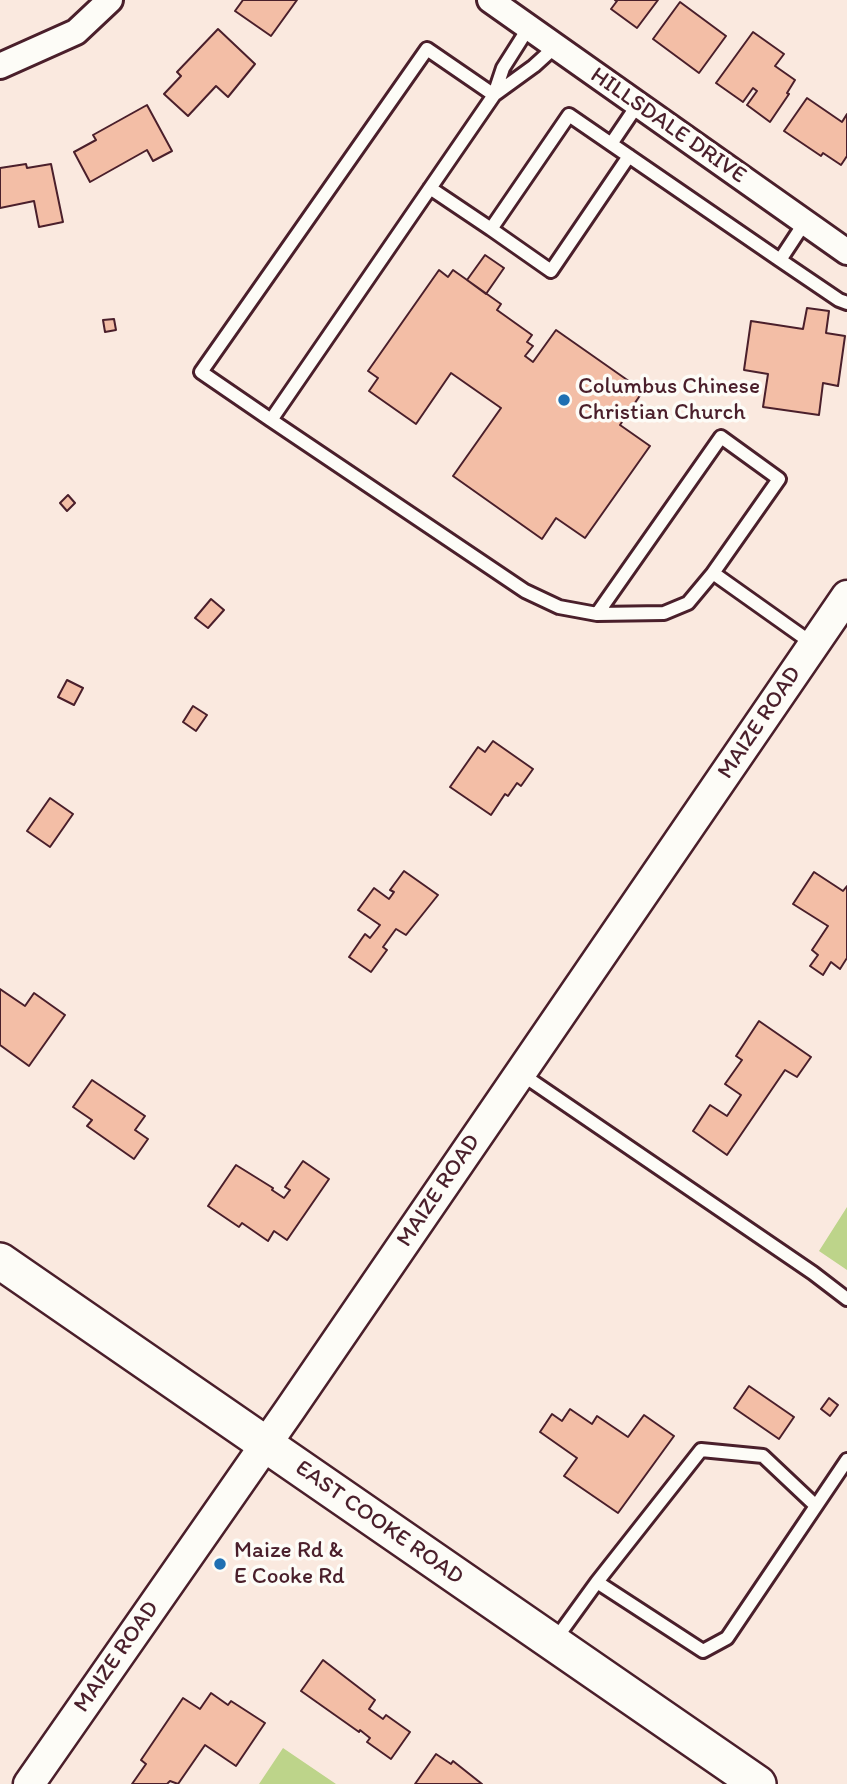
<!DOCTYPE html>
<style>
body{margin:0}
canvas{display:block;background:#fae9df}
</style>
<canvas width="847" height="1784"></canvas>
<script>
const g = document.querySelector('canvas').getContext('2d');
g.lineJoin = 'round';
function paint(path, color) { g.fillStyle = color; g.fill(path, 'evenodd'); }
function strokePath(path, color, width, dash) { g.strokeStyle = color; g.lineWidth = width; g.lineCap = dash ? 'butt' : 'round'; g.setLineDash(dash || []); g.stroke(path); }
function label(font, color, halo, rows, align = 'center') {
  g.font = font + ' Itim,sans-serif'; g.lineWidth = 7; g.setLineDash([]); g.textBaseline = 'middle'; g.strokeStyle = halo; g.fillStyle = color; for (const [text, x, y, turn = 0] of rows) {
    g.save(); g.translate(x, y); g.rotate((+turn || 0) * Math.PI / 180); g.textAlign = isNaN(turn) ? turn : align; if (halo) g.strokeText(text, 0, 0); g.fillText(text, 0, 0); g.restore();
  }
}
const green = new Path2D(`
 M847 1207V1270L819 1251Z
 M283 1748 336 1784H259Z`);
const building = new Path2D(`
 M243 0H297L271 36 235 11Z
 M615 0H658L637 28 611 9 617 1Z
 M680 2 726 36 699 73 653 39Z
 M218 29 255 64 228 97 216 86 188 116 164 94 181 76 177 72Z
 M753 32 784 54 775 66 795 80 787 93 789 94 770 122 747 105 757 91 753 88 743 102 716 83Z
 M807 98 842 122 847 114V156L841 165 823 153 821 156 784 131Z
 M147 105 172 151 153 161 147 150 90 182 74 152 96 140 93 135Z
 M26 164 27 168 51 164 63 222 39 227 34 201 0 208V168Z
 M485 255 504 268 486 294 467 280Z
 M439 270 448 277 453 270 501 304 497 310 532 335 527 342 533 346 525 356 533 362 556 330 643 391 620 425 650 446 585 538 556 518 542 539 453 476 501 408 451 373 416 424 369 391 378 378 368 371Z
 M807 308 829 311 826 333 845 336 838 386 823 383 819 415 763 407 768 374 744 370 751 321 803 329Z
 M114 319 116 330 105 332 103 320Z
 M68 495 75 503 67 511 60 503Z
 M211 599 224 610 208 628 195 618Z
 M67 680 83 688 74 705 58 697Z
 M193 706 207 715 196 731 183 722Z
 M493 741 533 769 521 786 517 783 508 796 505 794 491 815 450 787 478 747 485 752Z
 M50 798 73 814 50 847 27 831Z
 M404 871 438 895 406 935 396 929 383 947 387 950 371 972 349 957 365 934 370 938 380 925 358 910 374 888 389 899 394 892 390 890Z
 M814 872 843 891 847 886V958L840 969 831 962 823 975 810 966 818 955 812 950 828 926 793 904Z
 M0 989 25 1006 34 993 65 1015 29 1066 0 1045Z
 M759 1021 811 1057 797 1077 785 1070 727 1155 693 1131 710 1105 727 1116 741 1095 725 1084 742 1060 736 1056Z
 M92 1080 145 1116 135 1130 148 1139 134 1159 87 1126 92 1120 73 1107Z
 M303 1161 329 1179 287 1240 274 1231 268 1241 242 1223 239 1227 208 1206 236 1165 273 1188 272 1190 284 1198 290 1190 285 1187Z
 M749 1386 794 1417 779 1439 734 1408Z
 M829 1398 838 1405 830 1416 821 1409Z
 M570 1409 592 1424 597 1416 628 1437 644 1415 674 1436 618 1513 564 1476 577 1458 540 1432 552 1414 562 1421Z
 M323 1660 375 1700 369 1709 383 1719 386 1715 410 1732 391 1759 367 1742 370 1738 360 1730 359 1732 301 1691Z
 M211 1693 228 1705 231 1701 265 1723 236 1766 205 1745 178 1784 170 1781 167 1784H132L146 1764 141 1760 183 1698 200 1709Z
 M436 1754 451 1764 453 1761 482 1784H415Z`);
const service = new Path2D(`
 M529 27 503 68 494 95 271 420 525 591 559 607 597 614 664 613 688 603 713 573 813 644
 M494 95 534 66 556 46
 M611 144 638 104
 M629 156 551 271 491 229 569 115 780 260 805 222
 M430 188 491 229
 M780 260 839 300 847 303
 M271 420 201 372 427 49 494 95
 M597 614 721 437 779 479 713 573
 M520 1073 813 1273 847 1299
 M597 1582 701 1450 763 1456 816 1506
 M555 1640 597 1582 703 1651 727 1638 847 1460`);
const minor = new Path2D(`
 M490 0 847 252
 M0 66 76 32 110 0`);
const tertiary = new Path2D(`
 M29 1784 289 1411 847 596`);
const secondary = new Path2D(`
 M0 1261 758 1784`);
const markers = [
 [564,400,7,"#1f6fb2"],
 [220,1564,7,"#1f6fb2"]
];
const streetNames = [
 ["HILLSDALE DRIVE",668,126,35],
 ["MAIZE ROAD",760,723,-56],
 ["MAIZE ROAD",439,1191,-56],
 ["EAST COOKE ROAD",379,1523,35],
 ["MAIZE ROAD",117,1657,-55]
];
const poiNames = [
 ["Columbus Chinese",578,387],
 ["Christian Church",578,413],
 ["Maize Rd &",234,1551],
 ["E Cooke Rd",234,1577]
];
paint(green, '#bdd48a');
paint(building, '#f3bea6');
strokePath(building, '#4a1f2b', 2);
strokePath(service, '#4a1f2b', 18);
strokePath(minor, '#4a1f2b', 30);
strokePath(tertiary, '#4a1f2b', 35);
strokePath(secondary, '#4a1f2b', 40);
strokePath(service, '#fdfcf7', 12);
strokePath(minor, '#fdfcf7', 24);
strokePath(tertiary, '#fdfcf7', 30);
strokePath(secondary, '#fdfcf7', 35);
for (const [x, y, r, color] of markers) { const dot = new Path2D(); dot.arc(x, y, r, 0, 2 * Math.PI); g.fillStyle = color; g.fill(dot); strokePath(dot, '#fdfcf7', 2.5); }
label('23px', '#4a1f2b', '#fdfcf7', streetNames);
label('23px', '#4a1f2b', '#fdfcf7', poiNames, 'left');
</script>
